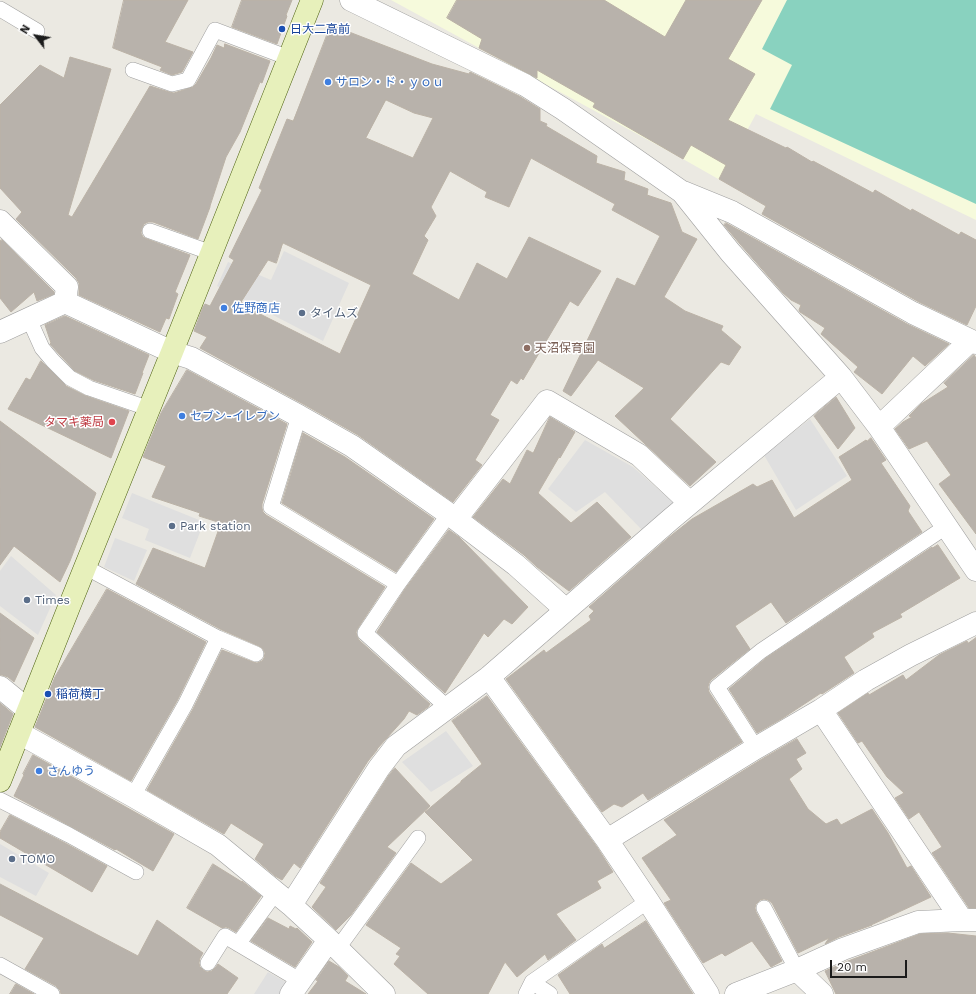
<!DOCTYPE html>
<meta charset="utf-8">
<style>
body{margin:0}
#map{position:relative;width:976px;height:994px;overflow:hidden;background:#ebe9e2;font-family:"Work Sans",sans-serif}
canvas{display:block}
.north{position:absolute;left:16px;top:16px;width:40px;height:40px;-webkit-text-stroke:3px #fff;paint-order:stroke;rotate:301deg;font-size:11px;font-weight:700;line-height:16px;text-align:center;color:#1b1b1b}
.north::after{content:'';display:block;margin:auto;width:14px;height:18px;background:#1b1b1b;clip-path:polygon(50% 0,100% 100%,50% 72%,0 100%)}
.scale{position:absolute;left:830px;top:960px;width:77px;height:18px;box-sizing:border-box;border:2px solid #1b1b1b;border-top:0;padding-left:5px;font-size:12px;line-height:14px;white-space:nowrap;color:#1b1b1b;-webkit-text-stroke:3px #fff;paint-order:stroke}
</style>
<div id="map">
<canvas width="976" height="994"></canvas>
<div class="north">N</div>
<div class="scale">20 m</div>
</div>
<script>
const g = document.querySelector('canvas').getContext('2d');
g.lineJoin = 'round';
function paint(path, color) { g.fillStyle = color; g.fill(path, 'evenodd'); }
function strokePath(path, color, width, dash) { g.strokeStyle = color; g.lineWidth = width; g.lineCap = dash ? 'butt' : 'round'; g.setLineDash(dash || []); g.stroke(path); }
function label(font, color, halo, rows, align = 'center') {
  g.font = font + ' "Work Sans","Noto Sans JP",sans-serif'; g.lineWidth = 3; g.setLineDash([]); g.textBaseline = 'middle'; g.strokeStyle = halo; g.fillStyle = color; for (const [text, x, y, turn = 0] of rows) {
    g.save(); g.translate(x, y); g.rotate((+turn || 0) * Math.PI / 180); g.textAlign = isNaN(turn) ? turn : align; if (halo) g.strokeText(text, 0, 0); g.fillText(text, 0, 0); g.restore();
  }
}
const education = new Path2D(`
 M391 0H976V220L756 114 720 180 683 159Z`);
const pitch = new Path2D(`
 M787 0H976V204L770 109 792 65 762 49Z`);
const parking = new Path2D(`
 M284 251 349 283 323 341 217 286 228 262 271 280Z
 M810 419 847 476 796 510 764 455Z
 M585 440 633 467 675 504 643 531 605 492 576 512 548 489Z
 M132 493 204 522 190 558 145 540 149 529 122 518Z
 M115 538 147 550 134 581 104 567Z
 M11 556 56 595 38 635 0 606V571Z
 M446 731 473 766 431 792 402 762Z
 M0 844 49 873 36 896 0 877Z
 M268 972 291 985 285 994H254Z`);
const building = new Path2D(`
 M124 0H188L165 42 193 52 182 72 172 75 160 70 162 67 113 48Z
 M242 0H292L286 15 287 16 277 44 232 27Z
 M457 0H604L665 37 686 0H762L728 59 755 74 728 120 786 148 787 147 812 162 813 161 873 193 875 190 911 211 912 209 959 235 961 232 976 240V306L967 325 919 302 762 214 766 206 719 179 726 165 691 145 683 159 593 107 595 103 537 70V78L479 48 482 39 447 18Z
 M331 25 432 64 469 74 470 72 519 96 540 109V121L547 124 546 126 597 156 596 163 625 172 624 180 648 189 647 195 671 203 682 232 697 239 664 297 685 311 723 326 721 330 741 347 729 365 721 362 670 419 716 462 690 486 615 416 644 388 598 360 571 396 563 391 617 278 635 286 660 236 612 210 615 204 531 158 509 207 485 197 487 192 450 171 431 207 436 216 424 236 428 240 412 274 459 300 477 263 507 279 529 237 601 271 578 306 570 301 523 380 521 378 517 384 511 380 490 415 499 420 475 460 482 465 453 502 358 435 305 405 200 348 207 337 194 331 203 307 205 304 210 306 234 260 229 257 262 190 259 188 287 119 293 121ZM386 100 414 113 433 118 413 158 366 138ZM283 243 371 285 340 354 260 314 261 312 241 302 268 260 276 263Z
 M225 44 270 61 262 83 260 82 240 132 226 157 210 206V207L198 239 153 222H148L144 224 142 228 141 233 143 237 147 239 190 255 175 292 178 294 169 319 166 318 160 332 79 295V283L76 278 16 219 22 212 0 188V105L40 65 64 78 70 57 111 69 68 215 72 217 150 86 169 92 174 93 193 87 196 84 211 58 217 45 224 48Z
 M726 223 907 324 949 344 925 366 913 356 882 394 854 372 858 367 821 334 825 328 800 312 799 310 801 305 791 300 783 293 740 244 724 225Z
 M2 240 54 292V294L37 301 34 292 11 312 0 298V241Z
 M65 316 149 355 142 373H143L135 394 93 380 75 371 60 355 50 344 51 343 45 325Z
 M974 355 976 358V534L939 484 951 475 927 441 909 449 895 429 903 422 912 417 909 416 921 404 948 387 944 383Z
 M41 361 66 386 86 396 129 411 111 458 8 409 26 378 30 380Z
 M187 370 287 424 262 504V508L263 512 266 515 385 587 358 628 356 632 357 636 359 640 430 704 428 707 417 715 409 711 404 719 377 749V750L368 761 300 868 294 863 282 880 275 876 255 859 264 844 231 823 224 834 147 790 193 709 222 650 253 662 257 663 262 661 264 658 265 653 263 649 259 646 222 630 136 584 153 548 205 568 221 523 199 516 200 513 152 497 166 466 143 457 161 413Z
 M836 397 855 428 838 449 814 416Z
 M550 417 575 432 560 458 559 457 538 493 571 523 597 502 631 537 569 591 537 567 524 555 473 517 503 479 510 484 527 450 533 453Z
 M0 421 96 493 70 561 60 582 14 546 0 565Z
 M303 433 345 457 434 519 396 572 282 503Z
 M871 438 886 460 881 463 910 506 908 511 922 532 786 623 771 602 735 626 750 649 711 680 709 683 708 687 709 692 742 742 648 800 643 793 622 807 614 804 602 812 506 679 544 650 546 653 591 620 589 616 594 611 589 607 668 538 692 519 753 484 757 487 772 480 794 518 852 480 839 457 866 440 867 441Z
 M449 530 459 537 528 607 512 624 504 619 488 637 484 633 445 693 377 632 405 589Z
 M938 545 960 578 900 614 902 617 872 633 874 637 844 657 854 673 822 694 821 693 783 718 757 733 729 689 766 658 932 547V548Z
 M107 589 206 642 177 701 131 781 35 727 55 677Z
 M0 613 34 638 14 682 8 677 2 675H0Z
 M976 638V908H969L932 853 942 847 919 812 909 819 895 798 904 793 887 777 862 741 858 743 838 713 868 693 869 695 903 675 906 680 939 655 967 641 968 643Z
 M487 696 597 847 613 872 597 881 601 888 556 914 576 940 548 960 545 954 517 977 505 962 488 994H428L394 964 400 956 396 954 401 948 366 925 411 863 441 884 473 860 425 812 461 782V781L482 764 452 721Z
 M0 703 13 714 0 747Z
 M797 739 806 753 796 759 802 769 789 779 808 809 826 824 837 819 841 825 872 809 888 833 907 868 911 866 931 897 871 925H872L839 937 825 944 829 938 798 953 772 903 768 900 764 899 760 900 756 904 755 908 756 912 782 961 771 967 752 941 725 956 722 953 703 963 664 903 671 900 642 858 677 835 664 820 762 759Z
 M33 755 174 834 153 871 116 849 115 850 14 796 24 775 23 774Z
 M395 768 430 806 387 847 396 853 351 915 336 930 312 907 326 887 320 883 389 775Z
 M10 815 65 843 107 866 92 892 0 838V832Z
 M213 864 242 882V881L261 896 236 932 229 928 226 927 222 928 187 908Z
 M0 884 138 956 157 920 203 953 200 958 199 963 200 967 203 970 207 972 212 971 215 968 218 964 238 978 227 994H61L60 990 56 986 25 969 44 938 0 915Z
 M268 918 289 929 290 926 296 929 297 928 312 942 295 967 251 941Z
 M646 921 693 994H570L558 975 602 944 604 948Z
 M948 933 976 936V994H836L825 971 848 961 920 934Z
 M329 961 339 967 348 976 345 981 366 994H308L318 981 316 980Z
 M16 984 34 994H10Z`);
const lane = new Path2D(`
 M0 9 37 31
 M133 70 172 84 188 80 215 30 289 58
 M150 231 212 253
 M29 319 42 348 53 361 70 378 89 388 150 409
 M299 416 271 507 398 584
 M85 567 218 638 256 654
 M448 708 365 633 398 584 449 514
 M756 748 717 687 761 651 947 526
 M133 796 185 705 218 638
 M0 800 69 835 136 872
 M764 908 797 970
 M238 944 276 892
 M338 948 418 838
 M208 963 225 936 301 981
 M0 965 52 994
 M532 982 550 994
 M526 994 532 982 648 901`);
const street = new Path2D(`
 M351 0 525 85 563 109 682 192 730 252 841 377 879 427 976 570
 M683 192 732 212 913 313 976 343
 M0 221 67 287 65 302 172 352 191 358 299 416 352 446 449 514 516 565 566 610
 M0 332 65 302
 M879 427 970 341
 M456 519 547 401 639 455 690 503
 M489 677 607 840 648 901 708 994
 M0 687 28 710
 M821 710 962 920
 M19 733 133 796 218 845 291 905 329 940 384 994
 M607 840 756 748 821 710 866 680 911 655 976 623
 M291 905 379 768 396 746 489 677 671 519 841 377
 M797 970 822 994
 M291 994 329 940
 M736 994 797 970 843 949 918 922 962 920H976`);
const secondary = new Path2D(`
 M0 781 69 607 172 352 312 0`);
const markers = [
 [282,29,4,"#1a4fb4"],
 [328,82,4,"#3f7fe0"],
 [224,308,4,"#3f7fe0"],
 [302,313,4,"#5c6f8a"],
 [527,348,4,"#8d6e63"],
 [182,416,4,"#3f7fe0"],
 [112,422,4,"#e0444e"],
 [172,526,4,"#5c6f8a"],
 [27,600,4,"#5c6f8a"],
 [48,694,4,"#1a4fb4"],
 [39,771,4,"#3f7fe0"],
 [12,859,4,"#5c6f8a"]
];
const transitNames = [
 ["日大二高前",290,29],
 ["稲荷横丁",56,694]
];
const shopNames = [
 ["サロン・ド・ｙｏｕ",336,82],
 ["佐野商店",232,308],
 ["セブン-イレブン",190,416],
 ["さんゆう",47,771]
];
const serviceNames = [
 ["タイムズ",310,313],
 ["Park station",180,526],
 ["Times",35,600],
 ["TOMO",20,859]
];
const educationNames = [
 ["天沼保育園",535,348]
];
const healthNames = [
 ["タマキ薬局",104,422]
];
paint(education, '#f6fadc');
paint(pitch, '#89d2bf');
paint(parking, '#dfdfdf');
paint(building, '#b8b2ab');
strokePath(building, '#bbb2a6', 1);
strokePath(lane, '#9f9f9f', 16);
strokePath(street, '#9f9f9f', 23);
strokePath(secondary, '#4f6311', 23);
strokePath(lane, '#fff', 15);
strokePath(street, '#fff', 22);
strokePath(secondary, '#e7f0bb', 22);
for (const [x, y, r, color] of markers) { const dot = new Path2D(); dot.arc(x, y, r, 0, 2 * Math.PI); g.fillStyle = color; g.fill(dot); strokePath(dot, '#fff', 1.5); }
label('12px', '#164399', '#fff', transitNames, 'left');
label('12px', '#366cbe', '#fff', shopNames, 'left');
label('12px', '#4e5e75', '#fff', serviceNames, 'left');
label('12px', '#785e54', '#fff', educationNames, 'left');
label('12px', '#be3a42', '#fff', healthNames, 'right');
</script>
